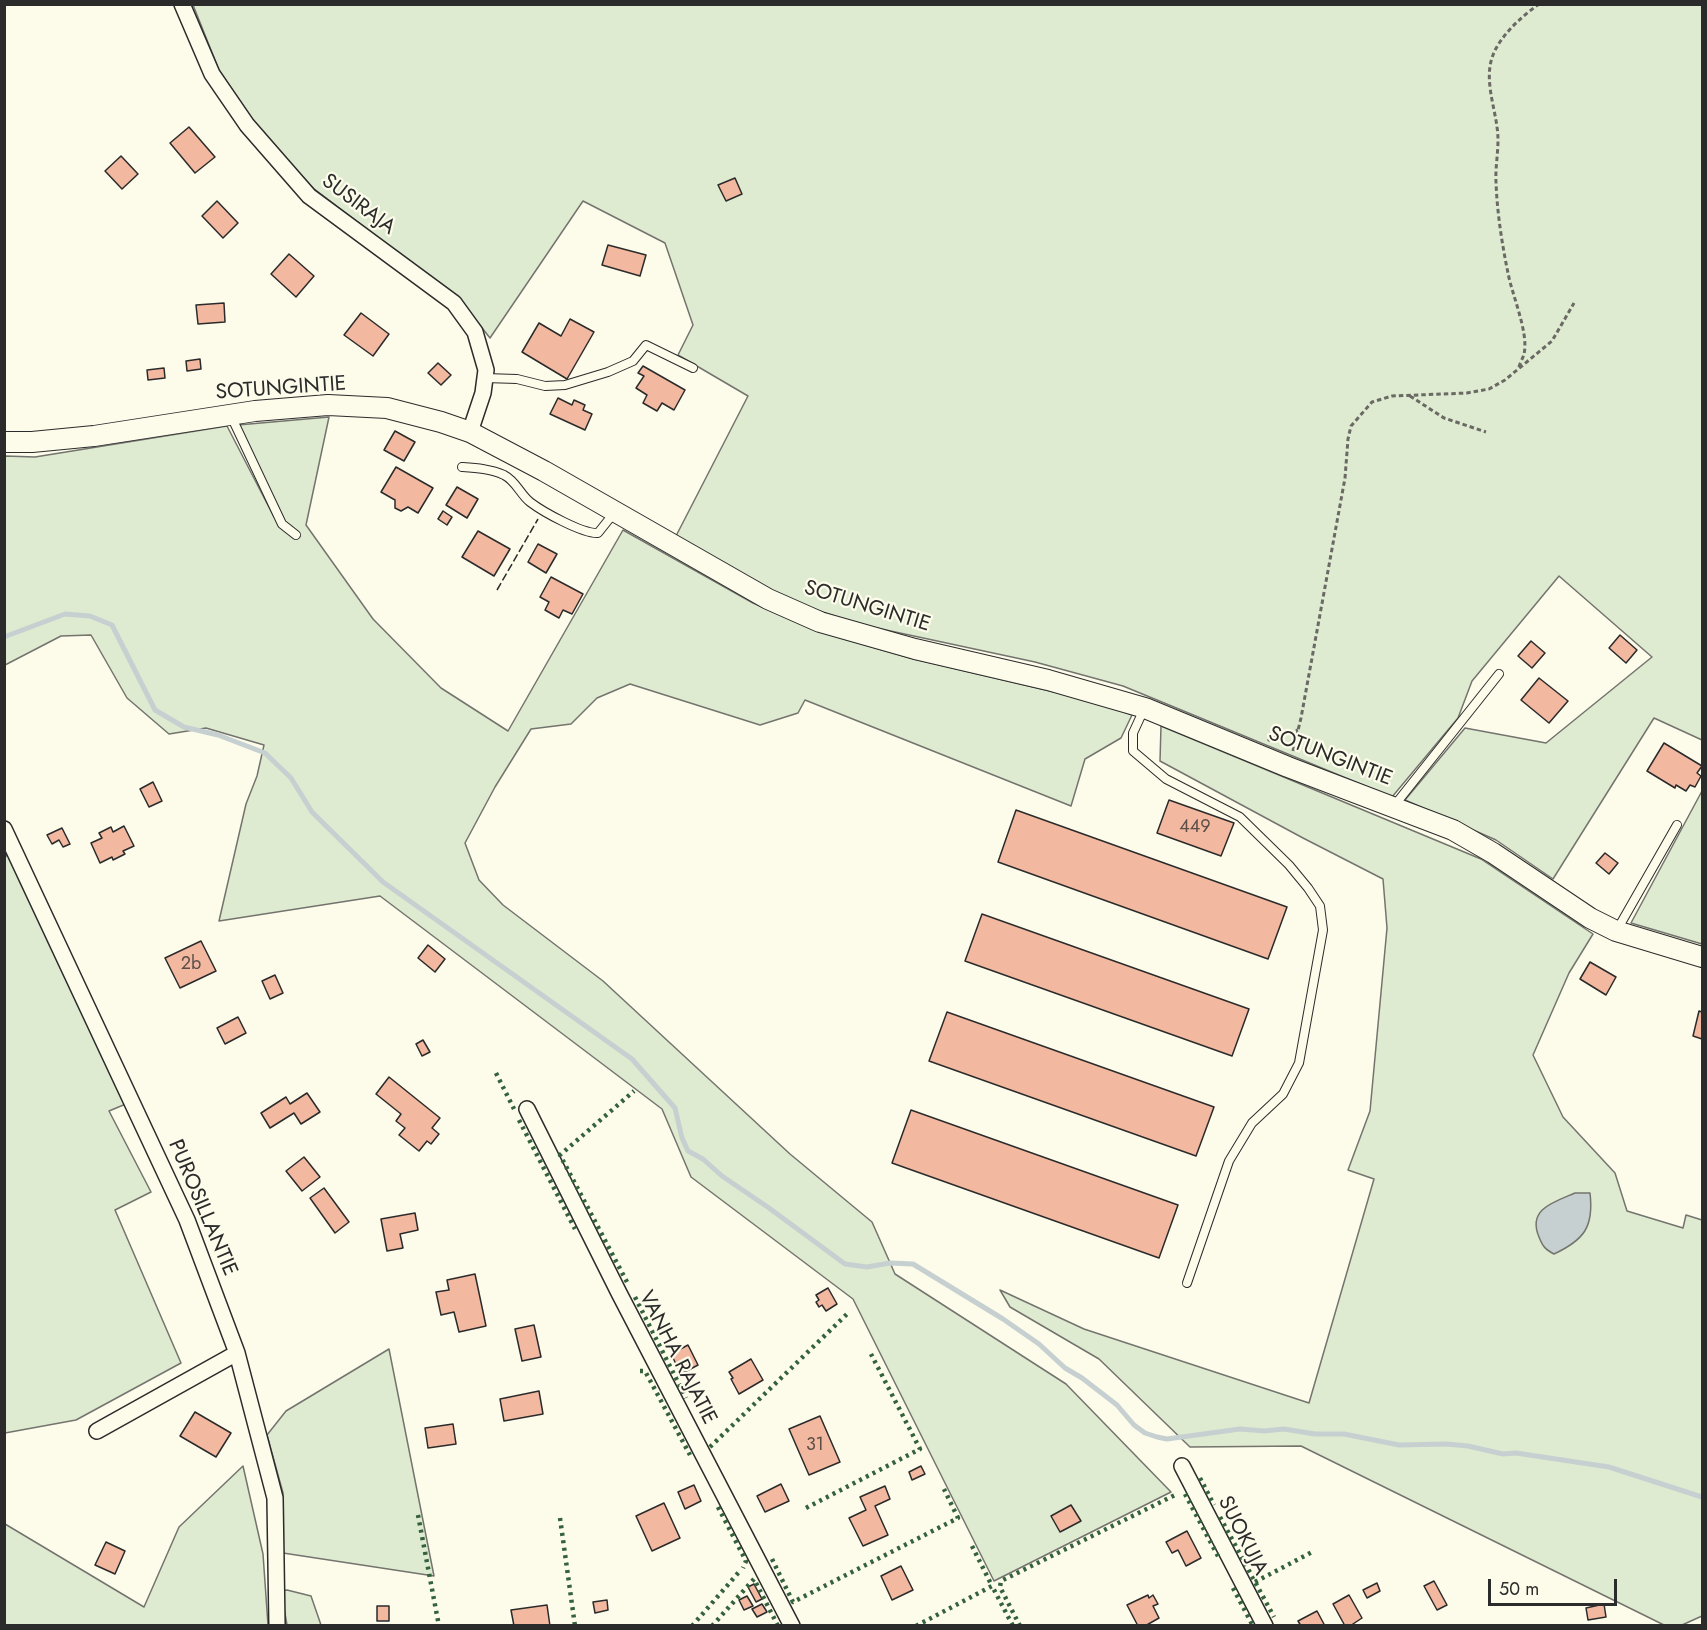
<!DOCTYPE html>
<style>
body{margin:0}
#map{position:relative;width:1707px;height:1630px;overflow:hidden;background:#fdfbea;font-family:Jost,sans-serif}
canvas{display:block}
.frame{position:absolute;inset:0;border:6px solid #2b2b2b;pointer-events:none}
.scale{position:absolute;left:1488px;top:1579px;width:129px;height:27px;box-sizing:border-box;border:3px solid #2b2b2b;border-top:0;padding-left:8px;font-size:18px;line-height:21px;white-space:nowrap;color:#2b2b2b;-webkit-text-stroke:4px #fdfbea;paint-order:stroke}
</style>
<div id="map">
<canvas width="1707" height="1630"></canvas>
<div class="frame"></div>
<div class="scale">50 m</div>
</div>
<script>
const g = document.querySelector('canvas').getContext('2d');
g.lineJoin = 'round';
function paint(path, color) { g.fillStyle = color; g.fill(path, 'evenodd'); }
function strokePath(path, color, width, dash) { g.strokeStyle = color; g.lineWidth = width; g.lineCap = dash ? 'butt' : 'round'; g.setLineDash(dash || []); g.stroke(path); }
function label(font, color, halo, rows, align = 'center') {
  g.font = font + ' Jost,sans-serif'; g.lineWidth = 4.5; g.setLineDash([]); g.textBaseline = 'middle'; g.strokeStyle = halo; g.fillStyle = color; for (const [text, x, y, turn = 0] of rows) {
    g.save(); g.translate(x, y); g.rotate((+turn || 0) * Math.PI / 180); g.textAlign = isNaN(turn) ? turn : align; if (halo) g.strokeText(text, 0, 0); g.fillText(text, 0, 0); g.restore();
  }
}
const green = new Path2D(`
 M193 5H1702V740L1654 718 1553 879 1496 840 1405 800 1465 728 1546 743 1652 657 1559 576 1472 681 1458 718 1392 797 1123 686 1035 662 858 624 811 608 773 591 676 536 748 396 678 355 693 325 665 243 583 201 490 338 460 300 313 188 256 125 219 70Z
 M329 417 306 525 373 619 441 688 508 731 623 530 753 603 817 631 910 658 1101 703 1132 715 1121 738 1085 759 1071 806 805 700 798 713 760 725 630 684 597 698 571 724 531 729 495 787 465 843 479 880 503 905 603 981 790 1154 872 1222 895 1274 1066 1384 1171 1492 994 1581 853 1299 691 1177 662 1109 380 896 219 921 246 804 257 776 264 745 206 728 169 734 127 698 91 635 61 636 5 665V456L35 457 227 426 274 517 283 519 238 425Z
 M1161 726 1481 859 1593 934 1569 973 1533 1055 1563 1117 1615 1173 1627 1211 1683 1228 1686 1215 1702 1220V1616L1682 1625H1664L1301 1446 1190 1447 1099 1359 1010 1307 1000 1290 1084 1329 1309 1403 1374 1179 1348 1170 1370 1111 1387 928 1383 879 1303 838 1160 761Z
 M1702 791V944L1631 923Z
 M15 852 133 1101 109 1111 151 1192 115 1210 181 1363 76 1420 5 1433 4 857Z
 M389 1349 434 1576 283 1553V1493L267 1435 286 1411Z
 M243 1466 263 1554 268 1625H5V1524L144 1607 179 1527Z
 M287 1590 311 1596 321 1625H287L281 1591Z`);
const water = new Path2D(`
 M1575 1193H1590C1594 1227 1584 1240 1554 1254 1545 1249 1543 1247 1539 1237 1527 1209 1554 1202 1575 1193Z`);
const stream = new Path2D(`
 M4 637 65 614 90 616 112 625 155 710 184 727 218 735 265 753 291 778 312 812 383 882 632 1059 675 1108 682 1138 688 1151 703 1159 722 1176 769 1208 845 1264 867 1267 890 1263 913 1264 1003 1319 1039 1344 1065 1368 1082 1378 1117 1405 1134 1425 1145 1433 1157 1437 1167 1439 1240 1429 1264 1431 1284 1429 1315 1434H1344L1399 1445 1446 1444 1468 1446 1503 1454 1516 1453 1609 1467 1702 1497`);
const building = new Path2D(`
 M189 127 215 157 195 173 170 143Z
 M121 156 138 174 122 189 105 171Z
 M735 178 742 194 726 201 718 185Z
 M217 201 238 223 223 238 202 216Z
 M608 245 646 255 640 276 602 265Z
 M289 254 314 276 296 297 271 274Z
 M224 303 225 322 198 324 196 305Z
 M361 313 389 334 373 356 344 335Z
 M570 319 594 332 567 379 522 352 539 323 561 336Z
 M200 359 201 369 187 371 186 361Z
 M438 363 451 375 441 385 428 373Z
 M643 366 685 390 674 410 662 403 657 411 643 403 647 395 636 388 644 376 638 373Z
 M164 368 165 378 148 380 147 370Z
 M558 398 572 405 574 400 585 405 583 410 592 414 585 430 550 414Z
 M395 431 415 442 404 461 384 450Z
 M396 467 433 488 418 513 408 507 401 511 395 508V500L381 492Z
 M457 487 478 499 467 518 446 505Z
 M443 511 452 517 447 525 438 519Z
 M478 531 510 549 494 576 462 557Z
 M538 544 557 554 546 573 528 562Z
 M551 577 583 594 572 614 563 610 559 618 545 610 549 602 540 597Z
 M1620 635 1637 650 1626 663 1609 648Z
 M1531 641 1545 653 1532 668 1518 656Z
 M1539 678 1568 701 1549 723 1521 700Z
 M1664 743 1702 766 1697 773 1701 776 1695 787 1690 785 1686 791 1676 785 1675 788 1647 771Z
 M153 782 162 801 149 807 140 789Z
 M1169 800 1234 823 1221 856 1157 833Z
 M1016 810 1287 907 1268 959 998 862Z
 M124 826 134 846 123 851 125 854 113 860 112 857 100 863 91 843 102 838 99 833 111 827 113 832Z
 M62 828 70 844 63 847 59 840 52 844 47 835Z
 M1605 853 1618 863 1609 874 1596 863Z
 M982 914 1249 1009 1232 1056 965 961Z
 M201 941 216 971 180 988 165 958Z
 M428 945 445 959 435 972 418 958Z
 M1590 962 1616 977 1606 995 1580 979Z
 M275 975 283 993 270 999 262 981Z
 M1699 1011 1702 1012V1039L1693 1036Z
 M947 1012 1214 1107 1196 1156 929 1061Z
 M238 1017 246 1033 225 1044 217 1028Z
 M423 1040 430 1052 422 1056 416 1044Z
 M389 1077 440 1118 432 1128 439 1134 431 1144 427 1141 419 1151 399 1135 405 1128 396 1121 401 1114 376 1094Z
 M307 1093 320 1112 301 1124 294 1113 270 1128 261 1113 286 1097 290 1104Z
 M911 1110 1178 1205 1159 1258 892 1163Z
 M304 1157 320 1177 302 1191 286 1171Z
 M324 1188 349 1222 335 1233 310 1198Z
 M415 1213 418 1230 400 1234 403 1248 387 1251 381 1219Z
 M475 1274 486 1326 459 1332 454 1312 441 1315 436 1292 449 1290 447 1280Z
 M828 1288 837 1304 826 1311 822 1305 819 1307 816 1302 819 1300 816 1295Z
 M534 1325 541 1357 522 1361 515 1329Z
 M688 1345 698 1365 681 1374 671 1354Z
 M751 1359 763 1380 739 1394 731 1379 733 1378 729 1372Z
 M539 1391 543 1414 504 1421 500 1399Z
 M195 1412 231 1433 216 1457 180 1436Z
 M820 1416 840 1462 809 1475 789 1429Z
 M453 1424 456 1444 428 1448 425 1428Z
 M921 1466 925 1474 912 1480 909 1472Z
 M781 1484 789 1501 765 1512 757 1496Z
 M694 1485 701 1501 685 1509 678 1492Z
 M885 1486 890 1499 875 1506 888 1535 863 1546 849 1518 866 1510 860 1497Z
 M664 1503 680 1538 652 1551 636 1516Z
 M1071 1505 1081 1521 1060 1532 1051 1516Z
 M1187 1531 1201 1558 1186 1566 1178 1550 1172 1553 1166 1542Z
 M106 1542 125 1551 115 1574 95 1565Z
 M901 1566 913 1590 892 1600 881 1576Z
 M1434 1581 1447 1605 1437 1610 1424 1586Z
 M1377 1583 1380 1591 1367 1598 1363 1590Z
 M754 1584 762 1599 756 1602 748 1587Z
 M1148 1595 1149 1598 1153 1595 1158 1604 1153 1606 1159 1618 1145 1626H1138L1127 1605Z
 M1349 1595 1362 1618 1350 1626H1345L1333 1604Z
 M747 1596 753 1606 744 1610 739 1600Z
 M607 1600 608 1610 595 1613 593 1602Z
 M762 1604 767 1612 757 1617 752 1609Z
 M1604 1604 1606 1617 1588 1620 1586 1608Z
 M547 1605 550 1626H514L511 1610Z
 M377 1606H389V1621H377Z
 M1317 1611 1325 1626H1301L1298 1621Z`);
const path = new Path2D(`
 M1519 367C1520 363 1523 358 1524 354 1529 333 1512 295 1508 273 1502 244 1497 212 1496 182 1495 164 1500 146 1497 127 1494 104 1484 78 1493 55 1500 36 1522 16 1539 4
 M1410 396 1444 418 1486 432
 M1268 741 1270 739 1298 730
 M1293 751 1301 718 1345 478 1348 439 1351 426 1372 402 1392 396 1467 393 1489 389 1505 380 1552 341 1574 303`);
const service = new Path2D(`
 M485 378 517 379 545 386 565 385 608 372 633 361 646 345 693 368
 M231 416 282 524 296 535
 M462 467C476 468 491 469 504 475 516 481 520 494 530 502 543 512 583 534 598 533L614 513
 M1144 709 1133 733V751L1166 779 1240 817 1289 865 1308 888 1320 906 1323 930 1299 1063 1283 1094 1252 1123 1229 1161 1187 1283
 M1394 806 1499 674
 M1617 930 1677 825`);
const minor = new Path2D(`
 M182 4 212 74 247 125 309 196 454 303 475 332 486 370 483 393 470 432
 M4 829 187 1220 237 1353 275 1498 277 1626
 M527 1109 619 1293 792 1626
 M97 1431 237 1353
 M1182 1466 1265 1626`);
const tertiary = new Path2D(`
 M4 442H32L94 436 255 411 328 405 387 408 441 422 470 432 544 471 768 599 820 622 915 649 1048 680 1145 708 1288 767 1453 830 1493 853 1590 918 1616 931 1702 957`);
const hedge = new Path2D(`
 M496 1073 514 1109
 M519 1120 575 1229
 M627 1282 560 1155 634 1091
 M635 1297 686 1398
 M640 1371H645L690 1455
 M710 1447 848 1313
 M1200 1478 1214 1505
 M1185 1494 1220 1560
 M718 1507 746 1561 743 1568
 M806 1508 920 1449 871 1354
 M418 1515 439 1626
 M1220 1517 1274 1617
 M560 1518 575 1626
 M972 1546 992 1586
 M772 1559 793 1602 958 1518 944 1489
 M1255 1582 1314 1551
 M1233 1588 1253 1626
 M692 1626 739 1572
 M712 1626 754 1579 778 1626
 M916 1626 992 1586 1013 1626
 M1020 1626 1000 1587 1001 1581 1177 1494`);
const fence = new Path2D(`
 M497 590 538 519`);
const numberNames = [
 ["449",1195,828],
 ["2b",191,965],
 ["31",815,1446]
];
const streetNames = [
 ["SUSIRAJA",358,205,37],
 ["SOTUNGINTIE",281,389,-4],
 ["SOTUNGINTIE",867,607,17],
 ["SOTUNGINTIE",1330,757,21],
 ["PUROSILLANTIE",202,1208,67],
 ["VANHA RAJATIE",677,1358,63],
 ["SUOKUJA",1242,1536,63]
];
paint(green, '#deebd1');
strokePath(green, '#74746e', 1.5);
paint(water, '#c7d0d0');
strokePath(water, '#74746e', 1.5);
strokePath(stream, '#c7d0d0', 5);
paint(building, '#f2b8a0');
strokePath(building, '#2b2b2b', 1.5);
strokePath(service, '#2b2b2b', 10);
strokePath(minor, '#2b2b2b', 18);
strokePath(tertiary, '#2b2b2b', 22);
strokePath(path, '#6a6964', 3, [4.5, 3]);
strokePath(service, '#fdfbea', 8);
strokePath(minor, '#fdfbea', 15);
strokePath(tertiary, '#fdfbea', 20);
strokePath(hedge, '#34623c', 4.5, [3, 4.5]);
strokePath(fence, '#2b2b2b', 1.5, [8, 3]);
label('18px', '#5d4e48', null, numberNames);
label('21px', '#2b2b2b', '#fdfbea', streetNames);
</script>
